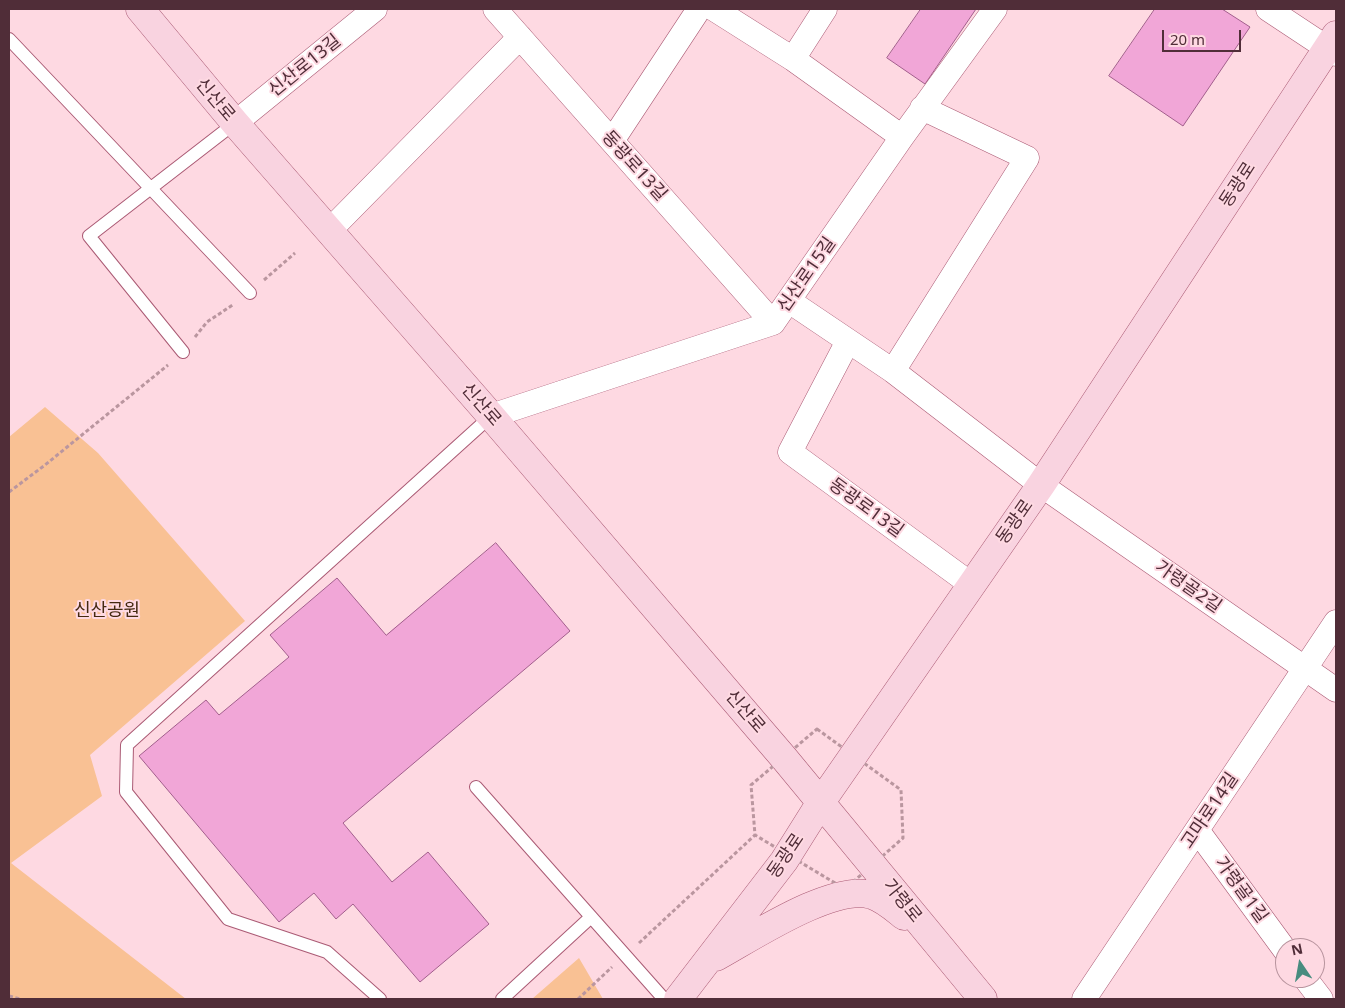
<!DOCTYPE html>
<meta charset="utf-8">
<style>
body{margin:0}
#map{position:relative;width:1345px;height:1008px;overflow:hidden;background:#fed9e2;font-family:"Noto Sans",sans-serif}
canvas{display:block}
.frame{position:absolute;inset:0;border:10px solid #502d38;pointer-events:none}
.north{position:absolute;left:1275px;top:938px;width:50px;height:50px;box-sizing:border-box;background:#fed9e2;border:1px solid #b8949e;border-radius:50%;rotate:348deg;font-size:14px;font-weight:700;line-height:20px;text-align:center;color:#502d38}
.north::after{content:'';display:block;margin:auto;width:18px;height:22px;background:#488c7f;clip-path:polygon(50% 0,100% 100%,50% 72%,0 100%)}
.scale{position:absolute;left:1162px;top:30px;width:79px;height:22px;box-sizing:border-box;border:2px solid #502d38;border-top:0;padding-left:6px;font-size:15px;line-height:18px;white-space:nowrap;color:#502d38;-webkit-text-stroke:4px #fed9e2;paint-order:stroke}
</style>
<div id="map">
<canvas width="1345" height="1008"></canvas>
<div class="frame"></div>
<div class="north">N</div>
<div class="scale">20 m</div>
</div>
<script>
const g = document.querySelector('canvas').getContext('2d');
g.lineJoin = 'round';
function paint(path, color) { g.fillStyle = color; g.fill(path, 'evenodd'); }
function strokePath(path, color, width, dash) { g.strokeStyle = color; g.lineWidth = width; g.lineCap = dash ? 'butt' : 'round'; g.setLineDash(dash || []); g.stroke(path); }
function label(font, color, halo, rows, align = 'center') {
  g.font = font + ' "Noto Sans","Noto Sans KR",sans-serif'; g.lineWidth = 4; g.setLineDash([]); g.textBaseline = 'middle'; g.strokeStyle = halo; g.fillStyle = color; for (const [text, x, y, turn = 0] of rows) {
    g.save(); g.translate(x, y); g.rotate((+turn || 0) * Math.PI / 180); g.textAlign = isNaN(turn) ? turn : align; if (halo) g.strokeText(text, 0, 0); g.fillText(text, 0, 0); g.restore();
  }
}
const green = new Path2D(`
 M45 407 98 453 245 621 90 755 102 796 11 863 186 999H9V437Z
 M579 958 603 999H532Z`);
const building = new Path2D(`
 M921 9H976L925 84 887 58Z
 M1155 9H1222L1250 27 1183 126 1109 76Z
 M496 543 570 631 343 823 392 882 428 852 489 924 420 982 353 904 336 919 314 893 279 922 139 756 206 700 219 715 289 657 270 635 337 578 386 635Z`);
const path = new Path2D(`
 M264 280 295 253
 M195 337 207 322 234 304
 M9 492 45 465 168 365
 M817 729 901 790 903 838 845 889 755 835 751 785Z
 M639 943 755 835
 M9 996 20 999
 M578 999 612 967`);
const lane = new Path2D(`
 M9 39 250 293
 M183 352 89 236 235 123
 M476 787 664 999
 M380 999 327 952 228 919 126 792 127 745 491 416
 M502 999 591 917`);
const street = new Path2D(`
 M495 9 773 323
 M714 9 793 59 902 137
 M1268 9 1336 54
 M793 59 825 9
 M235 123 375 9
 M612 141 699 9
 M329 231 520 37
 M789 301 893 371 1041 485 1336 690
 M848 341 790 452 972 585
 M893 371 1027 158 922 108
 M491 416 773 323 902 137 995 9
 M1197 830 1285 950
 M1305 978 1321 999
 M1084 999 1336 622`);
const secondary = new Path2D(`
 M140 9 235 123 491 416 784 758 983 999
 M716 957C751 938 833 883 872 895 884 899 894 908 904 916
 M678 999 784 861 821 802 1041 485 1336 35`);
const streetNames = [
 ["신산로13길",305,66,-39],
 ["신산로",215,100,50],
 ["동광로13길",634,166,48],
 ["동광로",1238,185,-57],
 ["신산로15길",807,275,-55],
 ["신산로",481,405,49],
 ["동광로13길",866,508,36],
 ["동광로",1015,522,-55],
 ["가령골2길",1188,587,35],
 ["신산로",745,712,49],
 ["고마로14길",1210,811,-56],
 ["동광로",786,856,-56],
 ["가령골1길",1241,890,54],
 ["가령로",902,901,51]
];
const parkNames = [
 ["신산공원",107,611]
];
paint(green, '#f9c194');
paint(building, '#f1a6d7');
strokePath(building, '#a25e8c', 1);
strokePath(lane, '#aa5a74', 14);
strokePath(street, '#aa5a74', 25);
strokePath(secondary, '#aa5a74', 29);
strokePath(path, '#ba969f', 3, [4, 2.5]);
strokePath(lane, '#fff', 12);
strokePath(street, '#fff', 24);
strokePath(secondary, '#f9d3e0', 28);
label('18px', '#502d38', '#fed9e2', streetNames);
label('18px', '#442910', '#fed9e2', parkNames);
</script>
